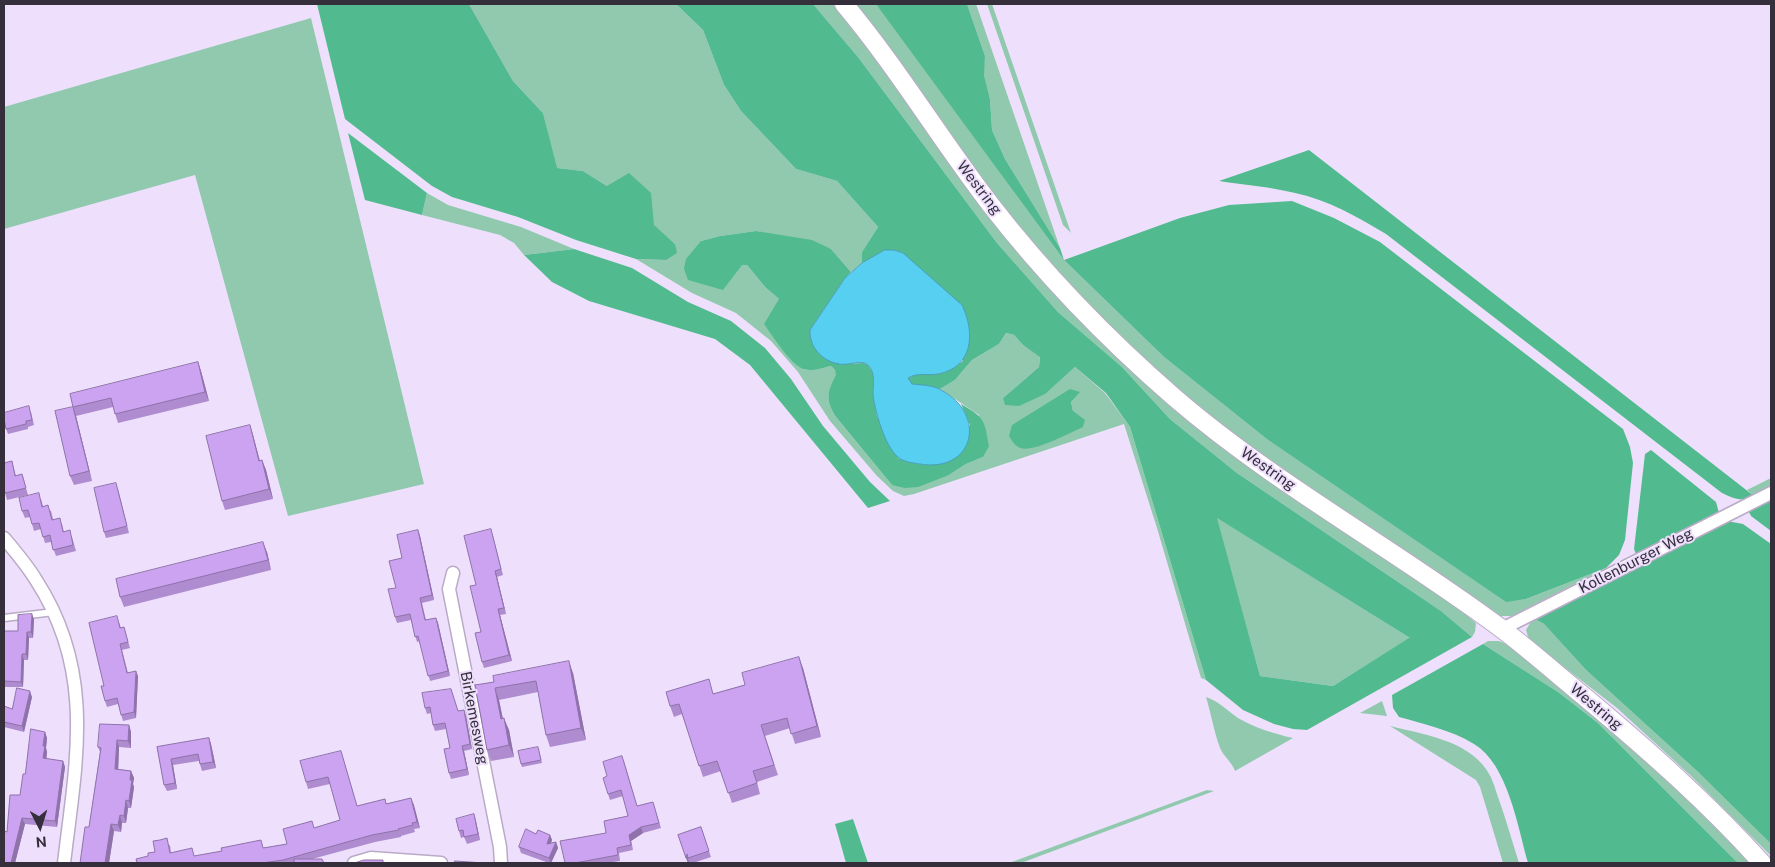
<!DOCTYPE html>
<style>
body{margin:0}
#map{position:relative;width:1775px;height:867px;overflow:hidden;background:#eee0fd;font-family:"Public Sans",sans-serif}
canvas{display:block}
.frame{position:absolute;inset:0;border:5px solid #342f3a;pointer-events:none}
.north{position:absolute;left:15px;top:802px;width:50px;height:50px;-webkit-text-stroke:4px #eee0fd;paint-order:stroke;rotate:175deg;font-size:14px;font-weight:700;line-height:20px;text-align:center;color:#342f3a}
.north::after{content:'';display:block;margin:auto;width:18px;height:22px;background:#342f3a;clip-path:polygon(50% 0,100% 100%,50% 72%,0 100%)}
</style>
<div id="map">
<canvas width="1775" height="867"></canvas>
<div class="frame"></div>
<div class="north">N</div>
</div>
<script>
const g = document.querySelector('canvas').getContext('2d');
g.lineJoin = 'round';
function paint(path, color) { g.fillStyle = color; g.fill(path, 'evenodd'); }
function strokePath(path, color, width, dash) { g.strokeStyle = color; g.lineWidth = width; g.lineCap = dash ? 'butt' : 'round'; g.setLineDash(dash || []); g.stroke(path); }
function label(font, color, halo, rows, align = 'center') {
  g.font = font + ' "Public Sans",sans-serif'; g.lineWidth = 4; g.setLineDash([]); g.textBaseline = 'middle'; g.strokeStyle = halo; g.fillStyle = color; for (const [text, x, y, turn = 0] of rows) {
    g.save(); g.translate(x, y); g.rotate((+turn || 0) * Math.PI / 180); g.textAlign = isNaN(turn) ? turn : align; if (halo) g.strokeText(text, 0, 0); g.fillText(text, 0, 0); g.restore();
  }
}
const green = new Path2D(`
 M469 4H671L677 5 703 30 724 85 741 111 796 169 837 181 878 227 862 252V263L851 272 831 249 756 231 720 236 701 241 742 265H747L765 287 779 299 775 338C782 347 791 364 803 369 811 372 823 368 831 366L835 370 837 375C827 392 825 400 836 417L892 485 949 475 966 464 983 457 979 415 940 389 955 380 972 360 999 344 1006 333 1014 335 1023 345 1040 356 1039 367 1003 398 1044 394 1075 367 1105 393 1130 427 1206 680 1201 678 1157 528 1124 424 914 494 904 496 893 491 877 476 830 421 798 372 771 341 736 313 692 293 636 259 666 260 675 244 607 186 583 171 556 168 543 113 513 81ZM1079 392 1071 402 1073 411 1012 425Z
 M813 4H833L1061 301 1379 555 1463 612 1476 623 1475 632 1472 637 1441 611 1237 473 1170 419 1122 367 1058 312 997 243 858 57Z
 M854 4H876L881 9 1064 260 1164 357 1268 440 1505 601 1526 599 1606 568 1512 616H1500L1319 495 1233 434 1180 392 1106 325 1034 246 998 202Z
 M967 4H976L1060 248 1005 159 992 130 990 99 983 76 985 56Z
 M987 4H992L1071 233 1063 225Z
 M311 18 424 484 288 516 195 175 4 229V107Z
 M427 193 448 205 521 227 574 249 524 255 514 243 500 235 422 215Z
 M1771 478V487L1754 496 1747 490Z
 M1216 517 1410 638 1333 686 1260 676Z
 M1533 618 1544 624 1586 670 1698 772 1771 844V856L1691 776 1617 708 1529 640 1526 630Z
 M1488 641H1499L1509 645 1651 761 1756 863H1738L1598 723 1558 692 1483 644Z
 M1206 697C1218 701 1227 710 1238 718 1255 728 1275 734 1293 738L1235 771C1232 762 1224 757 1220 748 1214 732 1211 713 1206 697Z
 M1382 701 1387 716 1360 713Z
 M1390 726C1422 734 1466 740 1486 769 1492 777 1495 788 1498 797 1506 819 1512 841 1519 863H1503L1480 787 1476 780Z
 M1207 790 1214 791 1021 863H1009Z`);
const forest = new Path2D(`
 M317 4H469L513 81 543 113 557 168 583 171 607 186 629 173 651 193 654 225 675 244 677 253 666 260 636 259 576 240 518 217 452 197 432 186 345 119Z
 M671 4H813L858 57 997 243 1058 312 1122 367 1170 419 1237 473 1441 611 1472 637 1307 730 1293 729 1274 724 1243 710 1206 680 1130 427 1106 393 1075 367 1045 394 1019 406 1005 405 1003 398 1039 367 1040 357 1023 345 1014 335 1006 333 999 344 972 360 955 380 940 389 911 384 908 378C919 372 925 375 937 374 947 373 955 367 963 361L923 273 903 253 894 250H885L862 263V252L878 227 837 181 796 169 741 111 724 85 703 30 677 5ZM1217 518 1410 638H1409L1333 686 1260 676Z
 M876 4H967L985 56 984 76 990 99 992 130 1005 159 1060 248 1064 260 1180 218 1229 205 1292 201 1334 218 1380 242 1623 429 1630 447 1633 463 1625 540 1619 555 1606 568 1526 599 1506 602 1268 440 1164 357 1064 260Z
 M348 133 427 193 422 215 365 200Z
 M1309 150 1754 496C1742 502 1734 499 1722 493L1386 234C1358 217 1328 200 1295 193 1271 187 1245 185 1219 181Z
 M756 231 812 240 831 249 851 272 845 278 810 330 840 364 864 363 868 365 873 373V395L877 416 898 458C921 466 932 467 954 458L970 425 961 404C985 418 984 419 989 446L983 457 966 464 949 475 918 487 905 488 892 485 836 417C825 400 827 392 836 375L835 370 831 366C823 368 812 372 803 369 790 364 772 335 764 324L779 299 765 287 747 265H742L723 290 688 280 684 269 686 259 701 241 720 236Z
 M574 249 632 268 688 302 731 321 765 348 791 379 823 426 870 482 890 501 868 508 750 365 715 339 589 301 552 282 524 255Z
 M1070 389 1080 392 1071 402 1073 411 1085 420 1083 427C1069 433 1033 453 1020 448 1014 445 1012 441 1009 436L1012 425Z
 M1651 450 1716 502 1719 513 1636 554 1634 549 1645 454Z
 M1771 499V531L1751 516 1748 510Z
 M1727 521 1743 524 1771 544V844L1698 772 1586 670 1544 624 1533 618Z
 M1483 644 1558 692 1598 723 1738 863H1528C1518 828 1508 764 1474 744 1451 730 1424 724 1399 717L1393 708 1392 695Z
 M853 819 868 863H846L835 824Z`);
const water = new Path2D(`
 M885 250H894L903 253 962 305C975 332 974 367 938 374 927 376 918 372 908 378L912 384C921 385 933 385 941 390 988 415 974 473 920 464 913 463 903 462 898 457 885 447 875 411 873 395 873 385 876 373 868 365 862 359 847 366 839 364 822 361 809 347 810 330L845 278 862 263Z`);
const lane = new Path2D(`
 M4 618 54 612`);
const street = new Path2D(`
 M4 538C15 551 27 565 36 580 96 672 76 762 64 863
 M453 573 449 589 500 847 501 863
 M1502 629 1771 493
 M354 863 371 858 441 863`);
const secondary = new Path2D(`
 M844 4C897 67 940 139 990 204 1045 275 1107 339 1175 398 1276 485 1395 549 1502 629 1531 651 1558 675 1586 698 1648 750 1708 803 1762 863`);
const wall = new Path2D(`
 M198 362 201 371 209 401 118 423 113 407 76 416 92 481 74 485 70 476 73 407Z
 M31 412 34 425 28 427V429L8 434 6 429Z
 M250 425 253 435 260 461 262 460 266 470 273 499 225 510 222 501Z
 M12 461 16 476 22 474 28 495 7 500 5 493V463Z
 M118 489 129 533 106 538 104 532Z
 M41 499 43 506 51 511 53 519 62 524 64 532 72 537 76 551 56 556 51 542 45 543 41 529 34 531 30 517 25 518 22 511Z
 M418 530 420 536 434 600 422 603 426 620 436 618 438 623 450 676 430 681 420 641 417 642 411 620 397 623 395 617 396 588 402 558Z
 M493 536 503 575 497 577 506 614 500 615 512 661 484 668 482 662 481 632 476 585Z
 M267 552 271 570 124 607 120 597Z
 M34 619 33 638H29L28 660H24L23 687H4V631H18Z
 M119 622 121 628 124 627 130 648 122 650 128 673 138 676 136 718 123 721 118 704 107 707 105 701 104 686Z
 M803 668 821 737 795 744 790 728 765 736 778 775 757 782 760 794 732 803 721 771 703 777 682 714 674 717 670 706Z
 M573 673 586 740 550 747 546 735 538 692 499 700 503 719 509 730 514 757 491 761 487 750 475 685Z
 M451 689 458 711 464 710 466 716 472 749 464 751 469 775 451 779 449 773 450 748 446 729 435 731 433 725 431 713 427 714 425 708Z
 M32 697 24 732 4 727V706L12 709Z
 M129 725 131 732V748L119 747 118 769 131 771 134 778 133 784 134 787 131 808H128L126 823H122L121 832 114 831 109 863H80L89 827 100 752 98 747Z
 M45 732 47 738 46 748 47 752 46 759 63 761 65 767 57 827 25 824 15 863H4V831L7 832 20 795 25 774Z
 M209 738 211 744 216 768 202 771 199 761 173 765 177 789 167 791 164 785 157 747Z
 M539 750 542 763 522 767 521 764Z
 M341 751 357 806 385 799 386 804 411 798 420 828 414 829 415 832 401 836V837L375 842 312 859 324 863H137L155 852 170 845 171 853 195 856 264 848 287 844 314 828 340 820 330 784 308 789 306 782Z
 M624 761 637 806 653 802 661 828 643 833 631 841 633 850 619 853 620 861 606 863H565L606 833 628 816 623 796 610 800 608 794 607 776Z
 M474 814 480 840 467 844 464 837 461 838 459 831Z
 M701 827 711 857 693 863H690L689 862 688 863 678 835Z
 M536 834 550 835 552 840 551 843 556 842 558 848 551 863H549L521 853 519 847Z`);
const shadedWall = new Path2D(`
 M198 362 201 371 209 401 205 392Z
 M73 407 76 416 92 481 89 471Z
 M250 425 253 435 262 470 259 461Z
 M262 460 266 470 273 499 269 489Z
 M418 530 420 536 434 600 432 595Z
 M263 542 267 552 271 570 268 560Z
 M495 571 497 577 506 614 504 608Z
 M498 609 500 615 512 661 509 655Z
 M32 614 34 619 33 638 31 632Z
 M436 618 438 623 450 676 448 671Z
 M27 632 29 638 28 660 26 654Z
 M22 654 24 660 23 687 21 682Z
 M799 657 803 668 821 737 817 726Z
 M569 661 573 673 586 740 581 728Z
 M136 671 138 676 136 718 134 712Z
 M495 688 499 700 505 730 501 719Z
 M30 691 32 697 24 732 22 726Z
 M464 710 466 716 472 749 470 744Z
 M504 718 509 730 514 757 509 745Z
 M129 725 131 732V748L128 741Z
 M45 732 47 738 46 748 47 752 46 764 43 758V746Z
 M209 738 211 744 216 768 213 762Z
 M117 740 119 747 118 776 115 769Z
 M462 746 464 751 469 775 467 769Z
 M171 759 173 765 177 789 175 783Z
 M63 761 65 767 57 827 55 821Z
 M131 771 134 778 133 784 134 787 131 808 129 801Z
 M411 798 414 805 420 828 417 822Z
 M126 800 128 808 126 823 124 816Z
 M474 814 476 821 480 840 478 834Z
 M120 815 122 823 121 832 118 825Z
 M22 818 25 824 15 863H11Z
 M111 824 114 831 109 863H105Z
 M641 827 643 833 631 841 633 850 629 835Z
 M550 835 552 840 549 849 547 844Z
 M556 842 558 848 551 863 549 858Z
 M687 854 689 862 688 863 686 858Z`);
const building = new Path2D(`
 M198 362 205 392 115 414 111 398 73 407 70 394Z
 M29 406 32 420 26 421V424L6 429 4 419V413Z
 M73 407 89 471 70 476 55 411Z
 M250 425 259 461 262 460 269 489 222 501 206 436Z
 M4 461V463L12 461 15 476 22 474 26 488 5 493 4 489Z
 M116 483 127 526 104 532 94 488Z
 M39 493 42 507 48 505 52 520 60 518 63 532 70 530 73 545 53 550 50 535 43 537 39 523 32 524 28 510 22 511 19 498Z
 M491 529 501 569 495 571 504 608 498 609 509 655 482 662 475 633 481 632 470 586 476 585 464 536Z
 M418 530 432 595 420 598 425 620 436 618 448 671 428 676 418 636 415 637 410 614 395 617 388 589 396 588 389 561 402 558 397 535Z
 M263 542 268 560 120 597 116 579Z
 M32 614 31 632H27L26 654H22L21 682 4 681V631H18V615Z
 M117 616 120 628 124 627 128 642 120 644 127 673 136 671 134 712 121 715 117 698 105 701 101 686H104L89 623Z
 M799 657 817 726 791 734 787 718 761 725 774 765 753 771 757 783 728 793 717 761 699 766 679 704 670 706 666 692 709 679 713 694 745 685 742 673Z
 M569 661 581 728 546 735 536 681 495 688 501 719 504 718 509 745 487 750 475 685 494 682 493 676Z
 M17 688 30 691 22 726 4 722V706L12 709Z
 M451 689 458 711 464 710 470 744 462 746 467 769 449 773 444 749 450 748 445 723 433 725 430 707 425 708 422 693Z
 M100 724 129 725 128 741 117 740 115 769 131 771 130 780H132L129 801 126 800 124 816 120 815 118 825 111 824 105 863H80L85 827H89L101 748 98 747Z
 M31 729 45 732 43 746H45L43 758 63 761 55 821 22 818 11 863H4V831L7 832 10 795H20L23 774H25Z
 M209 738 213 762 200 764 198 754 171 759 175 783 164 785 157 747Z
 M538 747 541 760 521 764 518 751Z
 M341 751 357 806 385 799 386 804 411 798 417 822 412 823 413 825 398 829 399 830 372 835 283 860 262 863H137L136 859 148 856V853L155 852 153 841 160 840 167 838 170 853 192 848 194 856 222 851 221 848 261 840 263 848 287 844 283 829 312 821 314 828 340 820 328 777 306 782 300 761Z
 M622 756 637 806 653 802 659 823 641 827 629 835 631 845 617 848 618 855 575 863H565L560 841 606 833 604 821 628 816 621 790 608 794 603 778 607 776 603 762Z
 M474 814 478 834 464 837 463 830 459 831 456 819Z
 M701 827 709 851 688 858 687 854 686 858 678 835Z
 M526 829 536 834 538 830 550 835 547 844 556 842 549 858 519 847Z
 M294 859H322L324 863H295Z
 M364 860H383V863H355Z
 M455 861 484 863H486H455Z`);
const streetNames = [
 ["Westring",979,188,53],
 ["Westring",1268,469,35],
 ["Kollenburger Weg",1636,561,-27],
 ["Westring",1596,707,40],
 ["Birkemesweg",474,718,79]
];
paint(green, '#91c9ae');
paint(forest, '#52ba8f');
paint(water, '#56cff0');
strokePath(water, '#4c9fb9', 1);
strokePath(lane, '#b9abc6', 9);
strokePath(street, '#b9abc6', 15);
strokePath(secondary, '#b9abc6', 20);
strokePath(lane, '#fff', 6);
strokePath(street, '#fff', 12);
strokePath(secondary, '#fff', 18);
paint(wall, '#af8ccf');
paint(shadedWall, '#8e72a9');
paint(building, '#cba3f1');
strokePath(building, '#8e72a9', 1);
label('15px', '#342f3a', '#eee0fd', streetNames);
</script>
